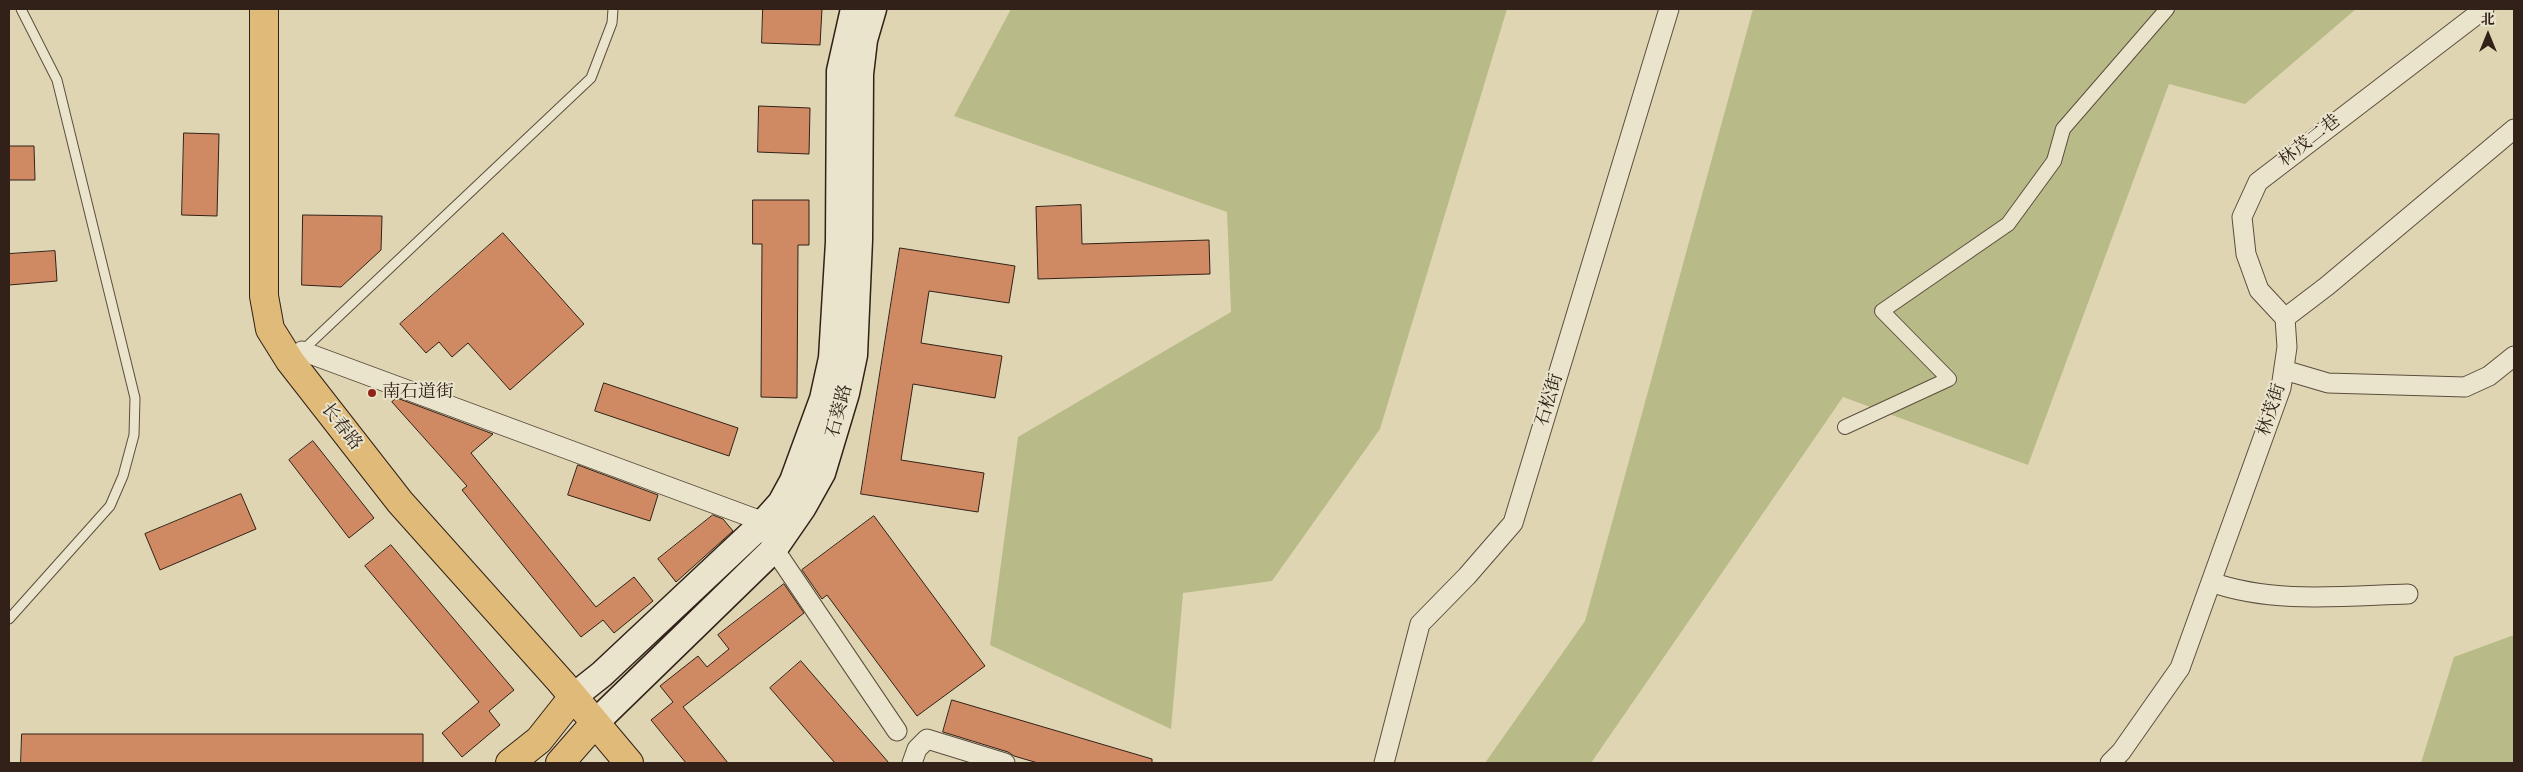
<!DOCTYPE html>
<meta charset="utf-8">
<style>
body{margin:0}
#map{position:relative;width:2523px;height:772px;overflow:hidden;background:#dfd5b2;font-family:Alegreya,"Noto Serif SC",serif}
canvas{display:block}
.frame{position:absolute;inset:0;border:10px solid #312118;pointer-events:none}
.north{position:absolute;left:2463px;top:10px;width:50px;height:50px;-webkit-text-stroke:4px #eae4cd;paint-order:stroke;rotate:0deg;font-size:14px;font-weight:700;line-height:20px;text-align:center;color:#312118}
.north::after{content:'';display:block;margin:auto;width:18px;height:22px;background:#312118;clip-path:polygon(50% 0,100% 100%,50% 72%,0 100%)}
</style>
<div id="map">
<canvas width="2523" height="772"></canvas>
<div class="frame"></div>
<div class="north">北</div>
</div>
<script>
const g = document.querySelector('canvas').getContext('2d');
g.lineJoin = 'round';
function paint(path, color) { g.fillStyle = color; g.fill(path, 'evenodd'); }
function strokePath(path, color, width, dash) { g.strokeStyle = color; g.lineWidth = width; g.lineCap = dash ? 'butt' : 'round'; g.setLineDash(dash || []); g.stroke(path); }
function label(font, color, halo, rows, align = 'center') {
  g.font = font + ' Alegreya,"Noto Serif SC",serif'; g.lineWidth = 4; g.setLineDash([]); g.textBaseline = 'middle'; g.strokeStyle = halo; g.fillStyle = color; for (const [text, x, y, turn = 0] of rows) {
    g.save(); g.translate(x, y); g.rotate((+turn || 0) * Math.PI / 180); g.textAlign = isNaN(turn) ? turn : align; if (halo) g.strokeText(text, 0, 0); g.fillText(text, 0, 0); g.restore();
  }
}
const green = new Path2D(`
 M1011 9H1507L1380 429 1272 581 1183 593 1171 729 990 645 1018 437 1231 312 1227 212 954 116Z
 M1753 9H2356L2245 104 2169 84 2028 465 1843 397 1591 763H1485L1585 621Z
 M2514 635V763H2421L2454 657Z`);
const building = new Path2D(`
 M763 9H822L820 45 762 43Z
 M759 106 810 108 809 154 758 152Z
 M184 133 219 134 217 216 182 215Z
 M9 146H34L35 180H9Z
 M753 200H809V245H798L797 398 761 397 762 244H753Z
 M1081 205 1082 244 1209 240 1210 274 1038 279 1036 207Z
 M303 215 382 216 381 250 341 287 302 285Z
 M503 233 584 324 510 390 468 343 452 357 439 342 426 353 400 324Z
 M900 248 1015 266 1009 303 929 291 921 343 1002 356 995 398 913 384 901 460 984 473 978 512 861 494Z
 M55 251 57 281 9 285V254Z
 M604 383 738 428 729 456 595 411Z
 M397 398 493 434 471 453 596 607 634 577 653 601 614 633 603 620 581 637 462 490 467 486 392 402Z
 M313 441 374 518 349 538 289 460Z
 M578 465 658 495 650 521 568 495Z
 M241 494 256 529 160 570 145 534Z
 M713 515 723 519 733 531 676 582 658 559Z
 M874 516 985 666 917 716 827 595 822 599 802 570Z
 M391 545 514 690 489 711 500 725 462 757 442 733 479 702 365 566Z
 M784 584 804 613 683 707 728 763H686L651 720 673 702 660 686 698 656 707 667 729 649 718 635Z
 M801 661 889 763H835L770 688Z
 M952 700 1152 759V763H1038L1014 756 1008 752 943 732Z
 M22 734H423V763H21Z`);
const service = new Path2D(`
 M302 351 591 78 612 23 613 9
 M9 619 110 506 123 476 134 435 135 398 57 80 21 9`);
const pedestrian = new Path2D(`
 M1845 427 1949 379 1882 311 2008 224 2054 161 2063 129 2167 9`);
const minor = new Path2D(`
 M2285 318 2259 290 2246 254 2242 217 2258 182 2484 9
 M302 351 764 522 774 549 897 731
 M2284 370 2328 383 2465 387 2489 376 2514 356
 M2211 582C2273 604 2343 596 2408 594
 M912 763 917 749 927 739 1005 763
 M1384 763 1420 624 1467 576 1513 523 1669 9
 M2110 763 2121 752 2180 668 2281 388 2287 347 2285 318 2327 286 2514 129`);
const secondary = new Path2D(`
 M573 697 602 674 764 522 781 503 793 481 823 399 832 358 839 242 840 71 854 9
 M595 723 774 549 803 507 822 473 846 393 854 355 859 240 860 74 864 40 873 9`);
const primary = new Path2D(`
 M264 9V296L270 329 290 361 400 502 561 682 629 763
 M510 763 539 740 573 697
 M560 763 595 723`);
const markers = [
 [372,393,5,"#8f2418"]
];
const streetNames = [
 ["林茂二巷",2310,141,-38],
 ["石松街",1550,400,-73],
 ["林茂街",2272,410,-72],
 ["石葵路",840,411,-75],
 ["长春路",341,427,52]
];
const poiNames = [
 ["南石道街",382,393]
];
paint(green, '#b8bb87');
paint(building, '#cf8a63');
strokePath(building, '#312118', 1);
strokePath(service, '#5c4e3e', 11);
strokePath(pedestrian, '#5c4e3e', 16);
strokePath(minor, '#5c4e3e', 21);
strokePath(secondary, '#312118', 29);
strokePath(primary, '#312118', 30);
strokePath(service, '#eae4cd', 9);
strokePath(pedestrian, '#eae4cd', 14);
strokePath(minor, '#eae4cd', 19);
strokePath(secondary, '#eae4cd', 26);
strokePath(primary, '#e0ba79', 28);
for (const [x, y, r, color] of markers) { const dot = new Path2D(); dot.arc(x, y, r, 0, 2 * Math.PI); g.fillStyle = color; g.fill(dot); strokePath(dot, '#eae4cd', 2); }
label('18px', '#312118', '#eae4cd', streetNames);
label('18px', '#312118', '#eae4cd', poiNames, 'left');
</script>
